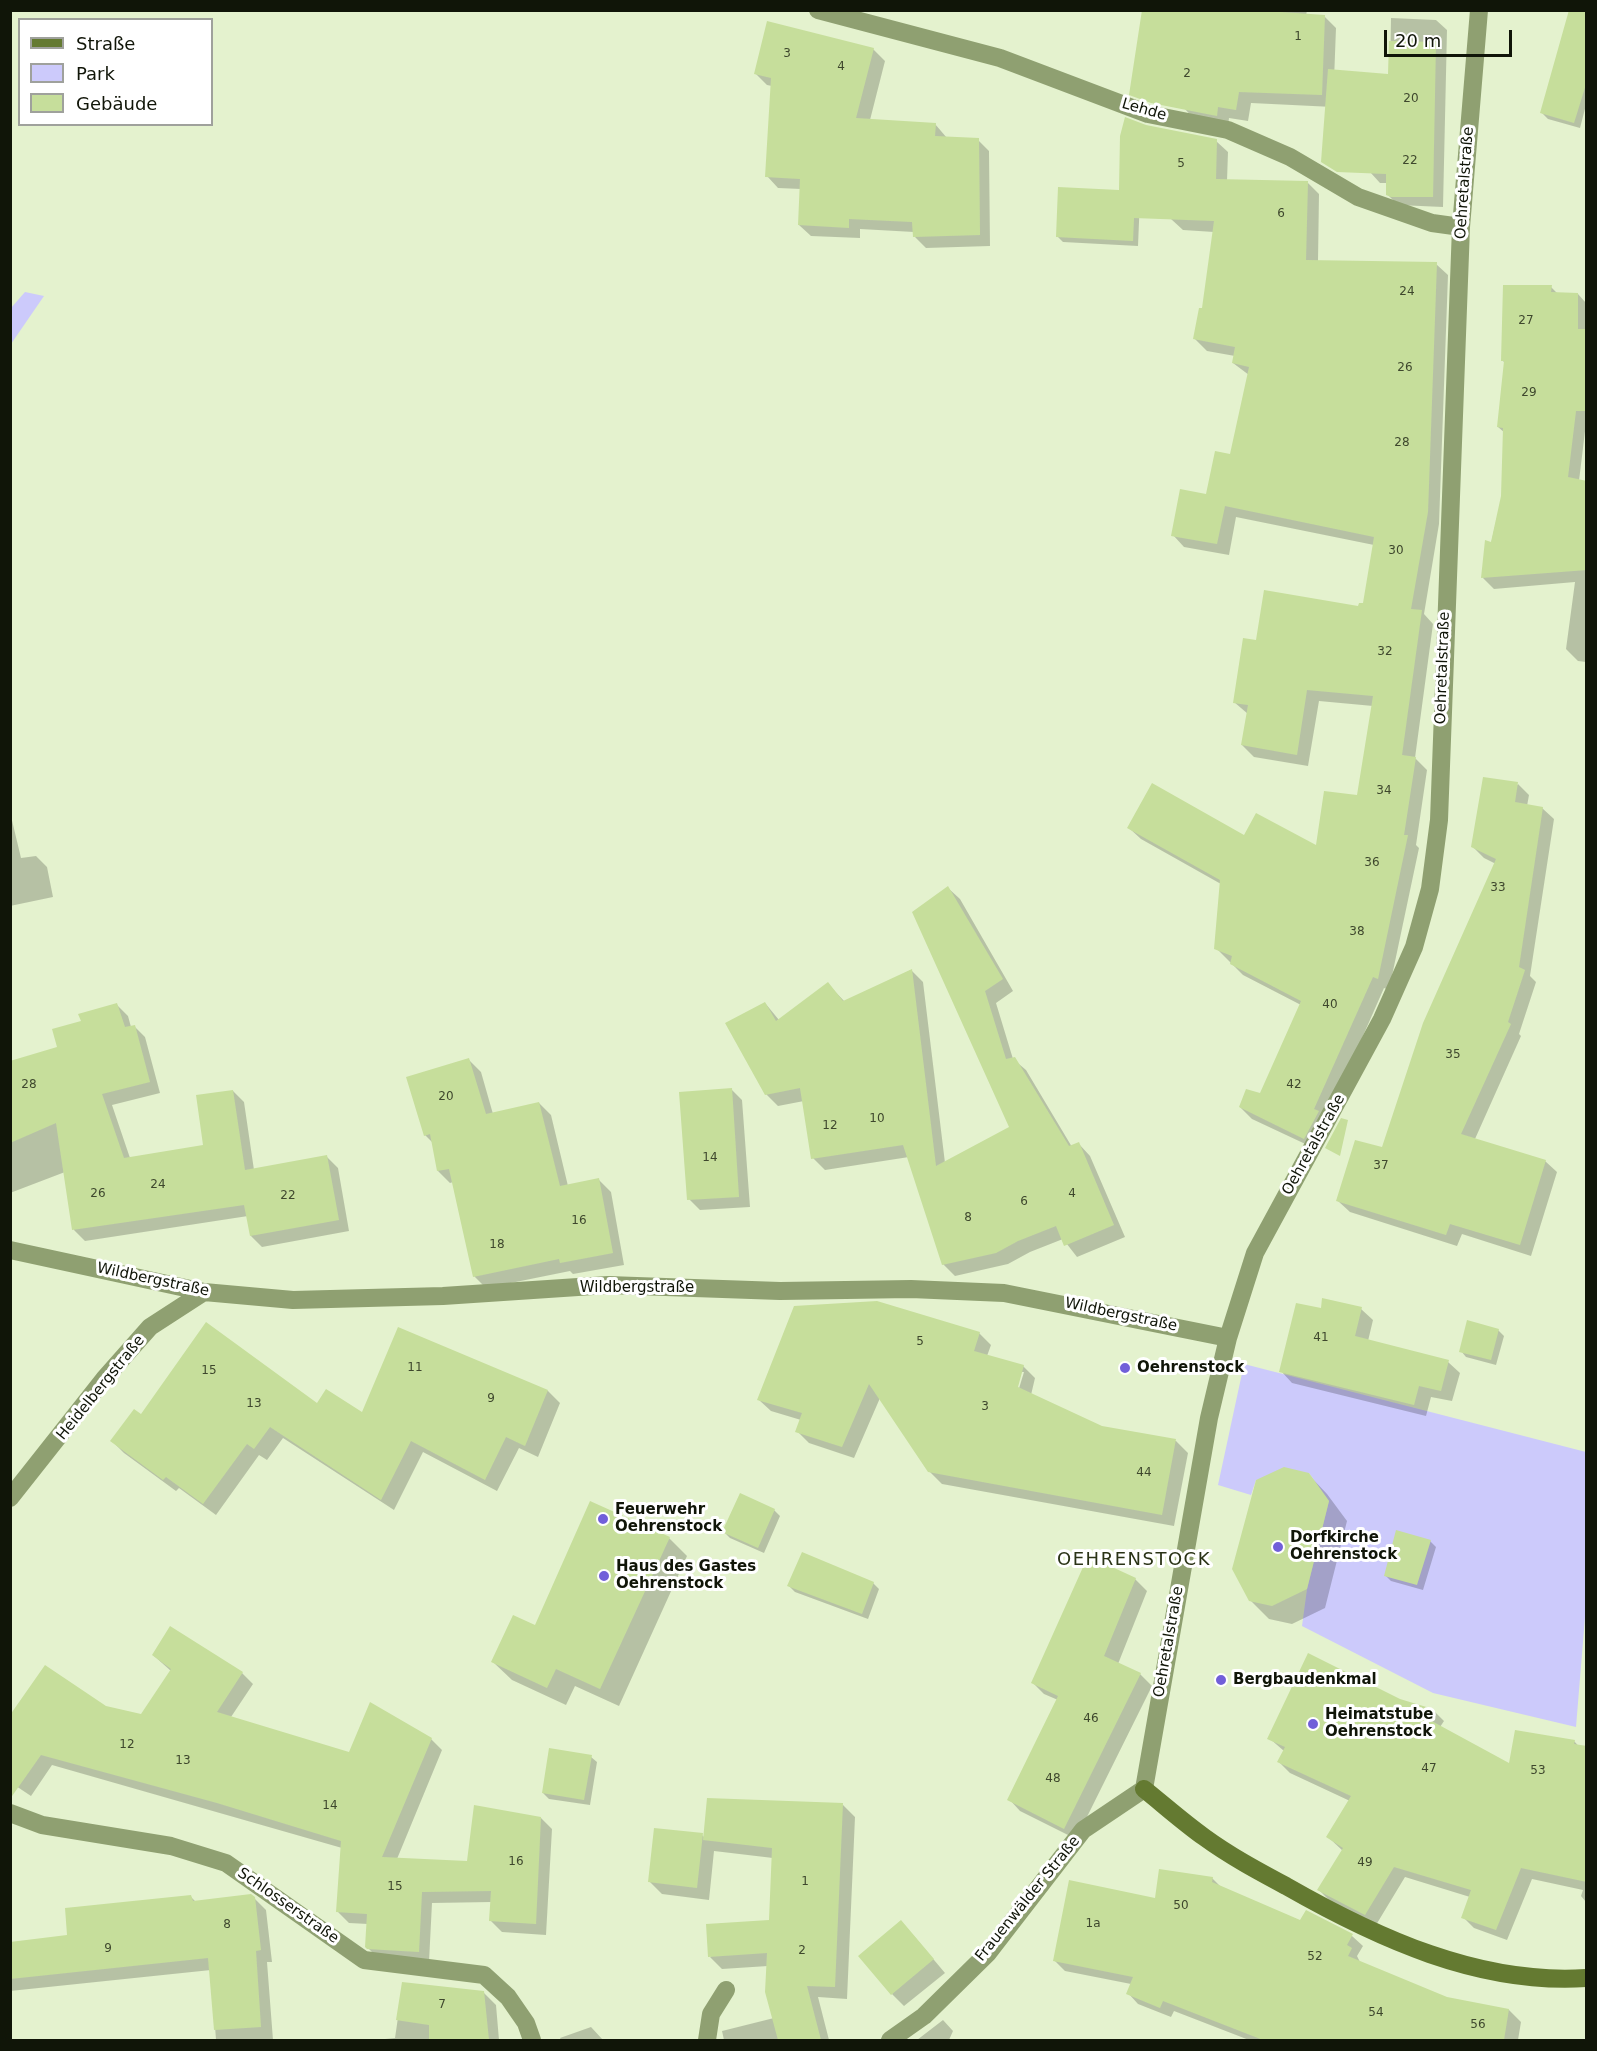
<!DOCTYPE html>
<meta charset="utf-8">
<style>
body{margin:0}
#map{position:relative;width:1597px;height:2051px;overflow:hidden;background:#e4f2ce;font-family:"DejaVu Sans",sans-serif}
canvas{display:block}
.frame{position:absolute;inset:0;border:12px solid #101508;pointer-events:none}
.legend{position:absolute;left:18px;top:18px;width:195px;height:108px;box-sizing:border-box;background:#fff;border:2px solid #9fa19c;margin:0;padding:8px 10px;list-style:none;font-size:18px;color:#101508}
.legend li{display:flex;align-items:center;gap:12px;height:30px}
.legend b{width:30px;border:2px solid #9fa19c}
.scale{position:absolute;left:1384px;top:30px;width:128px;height:27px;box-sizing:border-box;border:3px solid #101508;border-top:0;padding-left:8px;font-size:18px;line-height:21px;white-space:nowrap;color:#101508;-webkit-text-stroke:4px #fff;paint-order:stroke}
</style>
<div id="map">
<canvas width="1597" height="2051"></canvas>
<div class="frame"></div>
<ul class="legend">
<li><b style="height:8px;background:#647a31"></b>Straße</li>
<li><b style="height:16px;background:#cccafb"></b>Park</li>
<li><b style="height:16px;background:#c6de9b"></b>Gebäude</li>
</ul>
<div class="scale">20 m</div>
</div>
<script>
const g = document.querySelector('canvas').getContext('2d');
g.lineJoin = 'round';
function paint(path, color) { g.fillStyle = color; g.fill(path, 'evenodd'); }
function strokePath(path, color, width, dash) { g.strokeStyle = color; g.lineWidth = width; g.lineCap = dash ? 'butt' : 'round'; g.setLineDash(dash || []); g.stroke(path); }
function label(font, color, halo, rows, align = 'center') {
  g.font = font + ' "DejaVu Sans",sans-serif'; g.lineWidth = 6; g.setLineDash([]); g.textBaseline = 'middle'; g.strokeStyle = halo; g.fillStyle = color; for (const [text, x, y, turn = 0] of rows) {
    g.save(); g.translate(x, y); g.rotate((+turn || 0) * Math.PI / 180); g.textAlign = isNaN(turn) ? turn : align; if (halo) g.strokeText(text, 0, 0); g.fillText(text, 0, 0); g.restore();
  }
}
const green = new Path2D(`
 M25 292 44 296 11 344V308Z
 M1244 1364 1586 1452V1605L1576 1727 1433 1693 1302 1626 1307 1589 1329 1501 1309 1473 1256 1480 1251 1495 1218 1485Z`);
const shadow = new Path2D(`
 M1197 10H1307L1306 16H1324L1336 28 1333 107 1251 103 1248 121 1229 118 1228 127 1196 121 1185 109Z
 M1586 10V105L1580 128 1548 119 1542 113Z
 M1391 18 1436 20 1447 30 1443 207 1398 205 1387 194 1388 183H1380L1370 172 1390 76Z
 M873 49 885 61 870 120 935 124 947 138 978 140 989 151 990 246 926 248 915 237 914 232 860 229V238L811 236 799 225 801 189 778 188 767 176 772 86 767 85 756 74Z
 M1216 141 1228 152 1227 181 1307 182 1319 194 1318 261 1436 264 1448 275 1439 524 1424 614 1433 624 1415 758 1427 770 1416 845 1419 848 1389 990 1384 988 1326 1120 1316 1149 1252 1119 1240 1107 1260 1095 1301 1005 1243 975 1216 948 1221 884 1141 839 1129 828 1244 837 1317 847 1358 797 1373 706 1319 701 1308 766 1254 757 1242 745 1248 714 1234 702 1257 641 1364 605 1374 545 1236 517 1229 555 1184 547 1173 535 1207 495 1232 456 1249 375 1233 363 1235 356 1207 351 1195 339 1203 310 1214 232 1183 230 1171 219Z
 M1140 198 1138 246 1063 242 1057 236Z
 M1551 287 1558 294H1578L1586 303V423L1579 481 1586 482V662L1578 661 1566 649 1575 582 1494 589 1483 578 1502 496 1505 433 1498 427 1505 363 1502 360Z
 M1518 784 1529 795 1527 806 1542 808 1554 819 1530 976 1536 982 1519 1034 1521 1036 1475 1139 1545 1161 1557 1172 1531 1256 1462 1234 1457 1246 1350 1212 1338 1201 1383 1149 1496 864 1484 858 1473 847Z
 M10 812 21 858 36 856 47 867 53 897 10 906Z
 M948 888 960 899 1013 991 996 1003 1013 1059 1026 1070 1072 1147 1079 1144 1090 1156 1125 1237 1077 1257 1063 1239 1030 1252 1008 1264 955 1276 943 1264 909 1157 825 1170 813 1158 804 1101 778 1106 766 1094 765 1003 779 1020 828 984 845 1002 911 970 923 982 945 1163 1011 1128Z
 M117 1005 128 1016 131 1027 134 1026 145 1037 160 1093 112 1105 130 1158 205 1146 233 1091 244 1102 254 1170 327 1157 338 1168 349 1231 262 1247 251 1236 248 1216 85 1241 74 1230 65 1172 10 1193V1063L59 1048 83 1022Z
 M469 1060 481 1072 493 1114 539 1103 551 1115 568 1186 599 1180 611 1192 624 1265 573 1274 570 1271 486 1288 474 1276 453 1182 450 1183 438 1171 433 1143 425 1135Z
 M731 1089 742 1100 750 1207 700 1210 689 1199Z
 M1361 1309 1373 1320 1368 1341 1448 1362 1460 1373 1452 1401 1431 1397 1426 1416 1292 1383 1281 1371 1322 1310Z
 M399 1329 548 1391 560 1403 538 1457 519 1448 497 1491 423 1452 394 1510 283 1438 267 1460 259 1455 216 1515 179 1488 176 1491 124 1453 112 1441 141 1416 317 1405 363 1414Z
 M1498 1330 1504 1336 1496 1365 1466 1357 1461 1351Z
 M979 1333 991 1345 987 1356 1023 1366 1035 1378 1031 1395 1102 1427 1176 1441 1188 1453 1174 1526 942 1484 929 1471 880 1398 854 1458 809 1443 797 1431 801 1420 771 1411 759 1400ZM1020 1372H1024L1017 1395 1014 1394Z
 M1308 1474 1327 1494 1347 1521 1325 1608 1292 1624 1269 1619 1250 1600Z
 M774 1510 780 1516 764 1553 730 1538 724 1532Z
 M669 1538 687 1556 619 1706 575 1686 566 1705 512 1680 493 1662 535 1627Z
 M1430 1541 1436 1547 1423 1590 1391 1581 1385 1575Z
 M1135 1579 1147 1591 1118 1664 1140 1674 1152 1686 1076 1839 1020 1811 1009 1799 1058 1700 1044 1694 1033 1683Z
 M873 1583 879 1589 868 1619 795 1592 789 1586Z
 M153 1655 242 1673 253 1684 231 1717 349 1754 431 1739 442 1750 397 1859 468 1863 541 1818 552 1829 546 1935 502 1932 491 1921 492 1902 432 1903 429 1962 378 1958 367 1947 368 1924 349 1923 338 1912 342 1848 52 1765 31 1796 10 1782V1714L105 1707 141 1716 171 1671Z
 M1400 1700 1433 1710 1444 1721 1440 1727 1510 1766 1574 1741 1585 1753 1586 1902 1581 1896 1583 1890 1532 1879 1507 1940 1474 1928 1463 1917 1470 1897 1405 1877 1376 1925 1330 1901 1319 1890 1343 1851 1328 1837 1350 1801 1290 1773 1279 1762 1284 1751 1269 1738Z
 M591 1757 597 1762 590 1805 549 1799 543 1793Z
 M843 1805 855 1817 847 1999 818 1997 829 2040H724L722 2031 774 2018 768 1966 722 1969 710 1957 770 1921 773 1858 714 1851 709 1900 662 1894 649 1881 702 1835 704 1837Z
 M1212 1878 1221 1887 1301 1921 1306 1912 1352 1936 1363 1946 1357 1956 1360 1962 1426 1996 1407 2040H1249L1174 2011 1171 2017 1138 2004 1128 1993 1131 1984 1065 1971 1054 1960 1157 1899Z
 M191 1897 196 1902 254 1898 266 1910 272 1962H267L273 2040H216L211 1970 10 1991V1943L69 1937Z
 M913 1935 945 1973 904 2006 892 1994Z
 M403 1983 484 1993 496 2005 499 2040H375L395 2038Z
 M1445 1999 1509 2010 1521 2022 1518 2040H1438Z
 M943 2020 953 2031 949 2040H917Z
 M591 2027 603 2040H561L560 2038Z`);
const building = new Path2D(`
 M1142 10H1251L1325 15 1322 95 1239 92 1236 110 1218 107 1217 116 1151 103 1129 95Z
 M1569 10H1587V81L1574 123 1540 113Z
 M767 21 874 48 856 118 936 123 935 136 979 138 980 235 913 237 912 222 849 219V228L798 225 800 179 765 177 771 78 754 74Z
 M1389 41 1436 42 1433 197H1391L1386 195V174L1337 172 1321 162 1328 69 1388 74Z
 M1125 117 1146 125 1217 139 1216 179 1308 181 1306 260 1437 262 1428 512 1411 609 1422 610 1402 755 1416 757 1404 835H1408L1378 979 1373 977 1314 1109 1319 1111 1304 1139 1239 1107 1246 1089 1260 1093 1301 1001 1230 964 1232 956 1214 949 1220 880 1127 828 1152 783 1244 835 1256 813 1316 845 1324 791 1357 795 1373 696 1307 690 1297 755 1241 745 1248 705 1233 703 1243 638 1256 640 1264 590 1358 606 1359 603H1363L1374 537 1225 506 1217 544 1171 536 1180 489 1206 494 1215 451 1230 454 1249 367 1232 363 1235 347 1193 339 1199 308H1202L1214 221 1134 218 1133 241 1056 237 1058 187 1119 190 1120 136Z
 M1503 285H1552L1551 292 1578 293V329H1587V411H1576L1568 477 1587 481V570L1481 578 1485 540 1491 542 1501 496 1503 428 1497 427 1504 361H1501Z
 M1483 777 1518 782 1515 802 1543 807 1519 967 1525 970 1508 1022 1511 1024 1461 1134 1546 1160 1520 1245 1450 1224 1446 1235 1336 1201 1355 1140 1382 1147 1423 1023 1496 859 1471 847Z
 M948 886 1003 979 985 991 1006 1059 1015 1057 1069 1146 1079 1142 1114 1225 1064 1246 1056 1226 1018 1241 996 1253 942 1265 903 1145 811 1159 800 1088 765 1095 725 1023 765 1002 776 1021 828 982 843 1001 912 969 936 1166 1009 1127 912 912Z
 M117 1003 125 1027 135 1025 150 1082 102 1094 124 1158 203 1145 196 1095 233 1090 245 1170 327 1155 339 1220 250 1236 244 1205 72 1230 56 1123 10 1143V1061L57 1047 52 1029 81 1021 78 1014Z
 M469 1058 486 1114 539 1102 560 1186 599 1178 613 1253 560 1263 559 1259 473 1277 449 1169 437 1171 430 1134 424 1136 406 1077Z
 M732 1088 739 1197 687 1200 679 1092Z
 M1341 1118 1348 1120 1340 1156 1325 1148Z
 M1322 1298 1362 1307 1355 1336 1449 1360 1441 1391 1419 1386 1414 1405 1279 1372 1296 1303 1321 1308Z
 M877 1301 980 1332 974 1351 1024 1365 1018 1387 1102 1426 1176 1439 1162 1515 928 1472 869 1384 842 1447 795 1432 802 1413 757 1400 794 1306Z
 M1467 1320 1499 1329 1491 1360 1459 1352Z
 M206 1322 317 1403 326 1389 362 1412 398 1327 548 1390 525 1446 506 1437 485 1480 411 1441 381 1500 270 1427 254 1449 247 1444 203 1504 166 1477 163 1480 110 1441 134 1409 141 1414Z
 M1284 1467 1309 1473 1329 1501 1307 1589 1272 1606 1249 1601 1232 1569 1256 1480Z
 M740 1493 775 1509 758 1548 722 1532Z
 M590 1501 670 1537 600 1689 556 1669 547 1688 491 1662 513 1615 535 1625Z
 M1396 1530 1431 1540 1417 1585 1384 1576Z
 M802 1552 874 1582 862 1614 787 1586Z
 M1088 1556 1136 1578 1104 1656 1141 1673 1064 1829 1007 1800 1058 1696 1031 1683Z
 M170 1626 243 1672 217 1712 349 1752 370 1702 432 1738 382 1857 467 1861 474 1805 541 1817 536 1924 489 1921 491 1891 422 1892 419 1952 367 1949 365 1947 367 1914 336 1912 341 1841 217 1803 41 1755 10 1799V1715L45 1665 106 1706 141 1714 171 1669 152 1655Z
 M1308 1653 1400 1699 1433 1709 1428 1719 1509 1763 1515 1730 1575 1740 1574 1744 1587 1746V1882L1521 1868 1496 1930 1461 1918 1471 1890 1394 1867 1365 1915 1317 1890 1343 1848 1326 1837 1351 1796 1277 1762 1285 1747 1267 1739Z
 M549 1748 592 1755 584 1800 542 1793Z
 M707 1798 843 1803 835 1987 807 1986 821 2040H778L765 1992 767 1953 708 1957 706 1924 769 1920 772 1848 703 1840Z
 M654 1828 703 1833 697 1888 648 1882Z
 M1159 1869 1213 1877 1212 1882 1300 1920 1306 1910 1353 1934 1347 1945 1352 1948 1348 1956 1447 1997 1509 2009 1504 2040H1263L1163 2001 1160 2008 1126 1994 1133 1977 1053 1961 1069 1880 1155 1898Z
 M251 1894 255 1897 261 1950 256 1951 261 2027 214 2030 208 1958 10 1979V1942L67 1935 65 1908 191 1895 193 1901Z
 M901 1920 934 1959 891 1995 858 1956Z
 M402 1982 484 1991 489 2040H429V2025L396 2020Z`);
const street = new Path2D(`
 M818 10 1000 58 1148 114 1228 130 1290 157 1358 197 1432 223 1461 227
 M10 1250 204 1292 293 1300 443 1296 608 1285 780 1291 911 1289 1004 1293 1228 1338
 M10 1498 104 1379 150 1327 204 1292
 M10 1813 42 1825 171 1846 226 1863 364 1960 484 1975 508 1997 526 2023 532 2040
 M707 2040 711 2014 726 1990
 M890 2040 924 2016 988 1953 1083 1830 1144 1789 1209 1418 1228 1338 1255 1253 1382 1019 1414 947 1430 889 1439 820 1461 227 1479 10`);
const secondary = new Path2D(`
 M1144 1789C1164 1805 1183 1822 1204 1837 1230 1856 1258 1871 1286 1886 1377 1938 1479 1985 1586 1978`);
const markers = [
 [1125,1368,6,"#715fd9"],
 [603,1519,6,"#715fd9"],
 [1278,1547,6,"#715fd9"],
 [604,1576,6,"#715fd9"],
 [1221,1680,6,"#715fd9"],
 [1313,1724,6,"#715fd9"]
];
const numberNames = [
 ["1",1298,37],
 ["3",787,54],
 ["4",841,67],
 ["2",1187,74],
 ["20",1411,99],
 ["22",1410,161],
 ["5",1181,164],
 ["6",1281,214],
 ["24",1407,292],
 ["27",1526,321],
 ["26",1405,368],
 ["29",1529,393],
 ["28",1402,443],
 ["30",1396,551],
 ["32",1385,652],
 ["34",1384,791],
 ["36",1372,863],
 ["33",1498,888],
 ["38",1357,932],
 ["40",1330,1005],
 ["35",1453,1055],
 ["28",29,1085],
 ["42",1294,1085],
 ["20",446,1097],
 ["10",877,1119],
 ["12",830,1126],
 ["14",710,1158],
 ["37",1381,1166],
 ["24",158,1185],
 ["26",98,1194],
 ["4",1072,1194],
 ["22",288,1196],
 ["6",1024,1202],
 ["8",968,1218],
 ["16",579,1221],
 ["18",497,1245],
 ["41",1321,1338],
 ["5",920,1342],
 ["11",415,1368],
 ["15",209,1371],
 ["9",491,1399],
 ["13",254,1404],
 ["3",985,1407],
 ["44",1144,1473],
 ["46",1091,1719],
 ["12",127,1745],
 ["13",183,1761],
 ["47",1429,1769],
 ["53",1538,1771],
 ["48",1053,1779],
 ["14",330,1806],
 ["16",516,1862],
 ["49",1365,1863],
 ["1",805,1882],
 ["15",395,1887],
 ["50",1181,1906],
 ["1a",1093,1924],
 ["8",227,1925],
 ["9",108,1949],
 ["2",802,1951],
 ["52",1315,1957],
 ["7",442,2005],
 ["54",1376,2013],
 ["56",1478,2025]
];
const streetNames = [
 ["Lehde",1144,110,16],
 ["Oehretalstraße",1465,183,-86],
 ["Oehretalstraße",1443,668,-88],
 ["Oehretalstraße",1314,1145,-61],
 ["Wildbergstraße",153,1280,12],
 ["Wildbergstraße",637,1288],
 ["Wildbergstraße",1121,1315,12],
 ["Heidelbergstraße",101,1388,-51],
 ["Oehretalstraße",1169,1642,-80],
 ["Frauenwälder Straße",1028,1899,-51],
 ["Schlosserstraße",288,1906,35]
];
const poiNames = [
 ["Oehrenstock",1137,1368],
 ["Feuerwehr",615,1510],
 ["Oehrenstock",615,1527],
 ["Dorfkirche",1290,1538],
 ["Oehrenstock",1290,1555],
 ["Haus des Gastes",616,1567],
 ["Oehrenstock",616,1584],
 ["Bergbaudenkmal",1233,1680],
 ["Heimatstube",1325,1715],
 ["Oehrenstock",1325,1732]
];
const quarterNames = [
 ["OEHRENSTOCK",1134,1560]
];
paint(green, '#cccafb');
paint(shadow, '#0003');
paint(building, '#c6de9b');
strokePath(street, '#8fa071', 18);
strokePath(secondary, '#647a31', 18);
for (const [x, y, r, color] of markers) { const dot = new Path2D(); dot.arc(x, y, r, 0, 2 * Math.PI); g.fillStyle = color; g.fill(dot); strokePath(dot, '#fff', 2); }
label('12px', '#3e472d', null, numberNames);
label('15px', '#101508', '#fff', streetNames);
label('bold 15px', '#101508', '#fff', poiNames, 'left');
g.letterSpacing = '1.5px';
label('18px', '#2a3316', '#fff', quarterNames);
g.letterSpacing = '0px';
</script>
